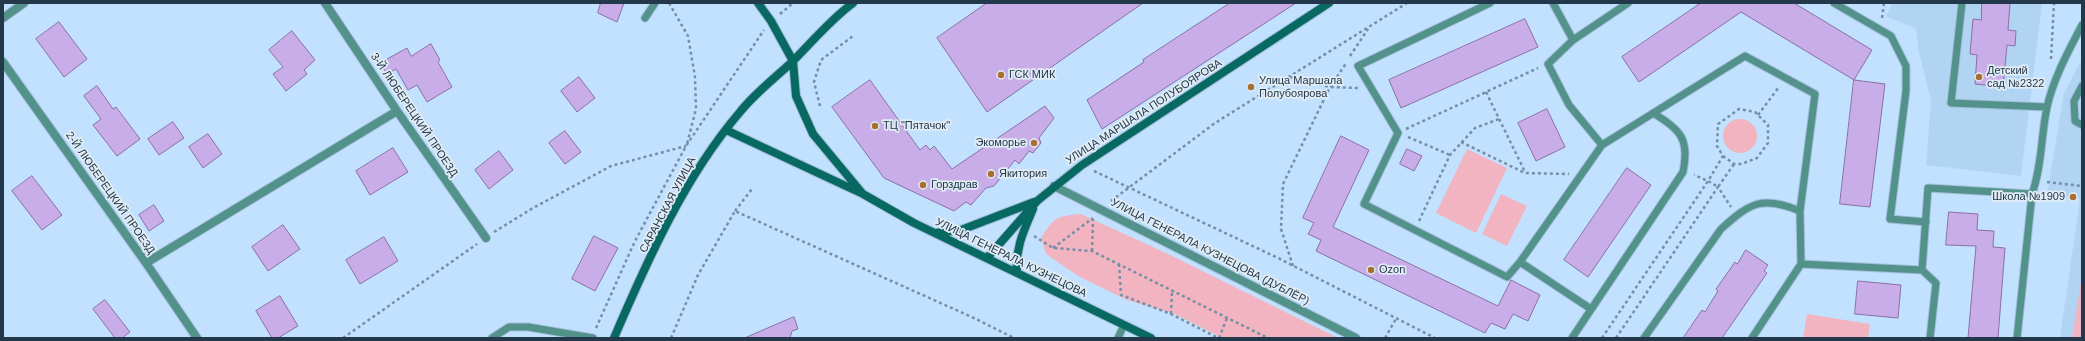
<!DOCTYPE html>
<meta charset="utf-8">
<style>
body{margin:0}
#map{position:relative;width:2085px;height:341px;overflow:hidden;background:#c2e1fe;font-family:Helvetica,sans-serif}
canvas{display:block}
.frame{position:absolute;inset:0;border:4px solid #23384b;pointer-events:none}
</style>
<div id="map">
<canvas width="2085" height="341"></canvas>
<div class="frame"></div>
</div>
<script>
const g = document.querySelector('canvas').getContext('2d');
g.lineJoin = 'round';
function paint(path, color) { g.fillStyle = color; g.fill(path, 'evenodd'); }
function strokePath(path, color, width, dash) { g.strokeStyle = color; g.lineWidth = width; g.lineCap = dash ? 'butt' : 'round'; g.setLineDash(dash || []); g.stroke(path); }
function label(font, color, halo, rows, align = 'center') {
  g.font = font + ' Helvetica,sans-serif'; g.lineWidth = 3.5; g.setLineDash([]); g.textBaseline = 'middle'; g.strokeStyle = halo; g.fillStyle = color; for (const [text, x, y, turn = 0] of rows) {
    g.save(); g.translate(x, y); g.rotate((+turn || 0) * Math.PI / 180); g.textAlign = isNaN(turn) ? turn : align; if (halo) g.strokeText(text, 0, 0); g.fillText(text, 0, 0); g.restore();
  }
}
const built = new Path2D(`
 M1893 3H2042L2021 176 1926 165 1931 101 1919 52 1916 29 1886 16Z
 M2082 59V338H2060L2080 199 2047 195 2064 93Z`);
const green = new Path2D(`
 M1723 136a17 17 0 1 1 34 0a17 17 0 1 1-34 0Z
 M1467 149 1507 168 1476 233 1436 213Z
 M1501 194 1527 206 1507 246 1482 234Z
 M1081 214 1166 253 1338 338H1222L1175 314 1127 300 1078 276 1046 254 1041 238C1054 217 1057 216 1081 214Z
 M2082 275V338H2072Z
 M1807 314 1870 324 1868 338H1803Z`);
const building = new Path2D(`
 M601 3H624L617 22 598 13Z
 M987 3H1143L987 112 937 38Z
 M1230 3H1296L1102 129 1087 100 1144 62 1143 60Z
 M1701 3H1794L1872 50 1854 80 1741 12 1639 82 1622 57Z
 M1982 3H2010L2008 30 2016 31 2015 46 2007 45 2003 87 1975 84 1977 55 1970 54 1973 19 1981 20Z
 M1525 19 1538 47 1401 108 1389 80Z
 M59 22 87 59 64 77 36 39Z
 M292 31 315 60 304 70 307 74 286 91 273 74 283 67 269 50Z
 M431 44 440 60 438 62 452 87 427 102 417 85 408 90 396 69 387 74 380 63 407 48 411 56Z
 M579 77 595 98 577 112 561 91Z
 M870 80 920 150 926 145 930 150 934 146 952 169 1045 106 1054 118 1039 138 1041 143 1033 153 1029 151 1019 164 1015 160 994 186 986 188 971 205 966 202 954 211 884 178 832 107Z
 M1854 80 1885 84 1870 207 1840 204Z
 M97 86 113 109 116 107 140 139 117 156 93 125 101 119 84 96Z
 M1547 109 1565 147 1536 161 1518 123Z
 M173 122 184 138 159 155 148 139Z
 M565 131 581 152 565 164 549 143Z
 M208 134 222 154 203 168 189 147Z
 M1341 136 1369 150 1333 227 1498 306 1511 280 1540 295 1528 321 1513 314 1505 329 1491 323 1485 333 1316 251 1321 240 1308 234 1314 223 1303 218Z
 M393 148 408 172 370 195 356 171Z
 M1407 149 1422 156 1414 171 1400 164Z
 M499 151 513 170 489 189 475 170Z
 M1627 168 1651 185 1588 277 1564 260Z
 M32 176 62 215 42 230 12 191Z
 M154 205 164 221 149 231 139 215Z
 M1949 212 1978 214 1977 230 1994 231 1993 247 2005 248 1998 338H1968L1976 246 1946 245Z
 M283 225 300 249 268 271 252 247Z
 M594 236 618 248 595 291 572 279Z
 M384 237 398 261 360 284 346 260Z
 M1746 250 1768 265 1764 271 1767 273 1722 338H1683L1702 310 1705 312 1718 291 1716 289 1735 262 1737 264Z
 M1858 281 1901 285 1898 318 1855 314Z
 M280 296 298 326 278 338H272L256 311Z
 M105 300 130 332 122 338H115L93 309Z
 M794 317 798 329 792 331 790 338H745Z`);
const path = new Path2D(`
 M669 3 688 36 695 77 696 109 687 144
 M780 14 793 3
 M1882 18 1884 3
 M1350 56 1368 29
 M2051 59 2054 3
 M1290 77 1330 87 1358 88
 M1486 92 1525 172
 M820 106 814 82 821 60 853 36
 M1758 115 1779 87
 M1406 129 1538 68
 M1408 137 1450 155
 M1461 142 1525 173 1569 174
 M1723 156 1734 164H1741L1757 158 1768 143V125L1755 112 1739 109 1718 124 1717 146 1723 156 1708 181 1718 187 1734 164
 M1094 171 1278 258 1435 338
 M2047 182 2082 186
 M1111 201 1215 123 1407 3
 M735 211 752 189
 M1419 221 1450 155 1475 128 1499 119
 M494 232 533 208 611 166 686 146
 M1034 236 1053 248 1092 251 1268 338
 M1053 248 1093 218
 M1092 251 1093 219
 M1119 264 1121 295 1171 314 1218 338
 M1293 266 1281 229 1283 184 1330 87 1347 62
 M1171 314 1172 290
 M596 328 635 241 686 146 764 30
 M343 338 477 244
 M671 338 698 275 735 211 974 318 1014 338
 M1219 338 1227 318
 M1385 338 1397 317
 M1602 338 1708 181 1694 175
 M1616 338 1718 187 1731 207`);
const lane = new Path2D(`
 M1490 3 1358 66 1398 133 1364 204 1507 277 1520 262 1602 145 1745 56 1815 94 1800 211 1801 264 1922 270 1928 188 2032 194
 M1553 3 1573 40 1548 64 1569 105 1602 145
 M1834 3 1891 36 1906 66V91L1890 219 1926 222
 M1962 3 1951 103 2047 107
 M645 18 655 3
 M1573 40 1628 3
 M2082 86 2074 101 2075 121 2082 125
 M1520 262 1591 309
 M1922 270 1936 283 1930 338
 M492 338 509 327H528L593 338
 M1118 338 1124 325
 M1572 338 1683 172C1690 139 1680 129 1653 113
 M1644 338 1721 229C1750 203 1762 195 1800 211
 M1752 338 1801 264
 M2017 338 2032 194C2042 166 2041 136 2047 107 2054 77 2068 52 2082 25`);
const street = new Path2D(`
 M325 3 397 111 486 238
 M3 18 24 3
 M3 62 146 263 197 338
 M1054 186 1356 338
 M146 263 397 111`);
const secondary = new Path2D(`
 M758 3 771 21 793 61 796 96 813 134 862 193
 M726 130 863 194 914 223 1151 338
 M935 233 961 230 1034 202
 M987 258 1037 201 1082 165 1329 3
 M1017 273C1015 248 1024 230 1033 209
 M614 338C647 261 685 176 740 112 755 93 775 78 792 62 812 42 830 20 853 3`);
const markers = [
 [1001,75,4,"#a96f2f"],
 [1979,77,4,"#a96f2f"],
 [1251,87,4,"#a96f2f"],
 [875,126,4,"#a96f2f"],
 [1034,143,4,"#a96f2f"],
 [991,174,4,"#a96f2f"],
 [923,185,4,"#a96f2f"],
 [2073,197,4,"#a96f2f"],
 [1371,270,4,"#a96f2f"]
];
const poiNames = [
 ["Детский",1987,71],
 ["сад №2322",1987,84],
 ["ГСК МИК",1009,75],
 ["Улица Маршала",1259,81],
 ["Полубоярова",1259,94],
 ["ТЦ \"Пятачок\"",883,126],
 ["Экоморье",1026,143,"right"],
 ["Якитория",999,174],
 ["Горздрав",931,185],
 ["Школа №1909",2065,197,"right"],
 ["Ozon",1379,270]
];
const streetNames = [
 ["УЛИЦА МАРШАЛА ПОЛУБОЯРОВА",1144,112,-33],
 ["3-Й ЛЮБЕРЕЦКИЙ ПРОЕЗД",414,115,56],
 ["2-Й ЛЮБЕРЕЦКИЙ ПРОЕЗД",110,193,55],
 ["САРАНСКАЯ УЛИЦА",668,205,-62],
 ["УЛИЦА ГЕНЕРАЛА КУЗНЕЦОВА (ДУБЛЁР)",1210,252,27],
 ["УЛИЦА ГЕНЕРАЛА КУЗНЕЦОВА",1011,258,26]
];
paint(built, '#b1d4f3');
paint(green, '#f2b4c0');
paint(building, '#c8ade8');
strokePath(building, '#8970a6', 1);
strokePath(lane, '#a2bfda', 9);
strokePath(street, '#a2bfda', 10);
strokePath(secondary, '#a2bfda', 10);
strokePath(path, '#758fa7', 2.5, [3, 3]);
strokePath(lane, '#52928a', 7);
strokePath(street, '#52928a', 8);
strokePath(secondary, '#076961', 8);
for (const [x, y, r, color] of markers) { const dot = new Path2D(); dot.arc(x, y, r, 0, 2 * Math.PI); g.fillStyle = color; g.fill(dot); strokePath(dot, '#e1ecf5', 1.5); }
label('11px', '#23384b', '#e1ecf5', poiNames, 'left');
label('11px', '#23384b', '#e1ecf5', streetNames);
</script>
